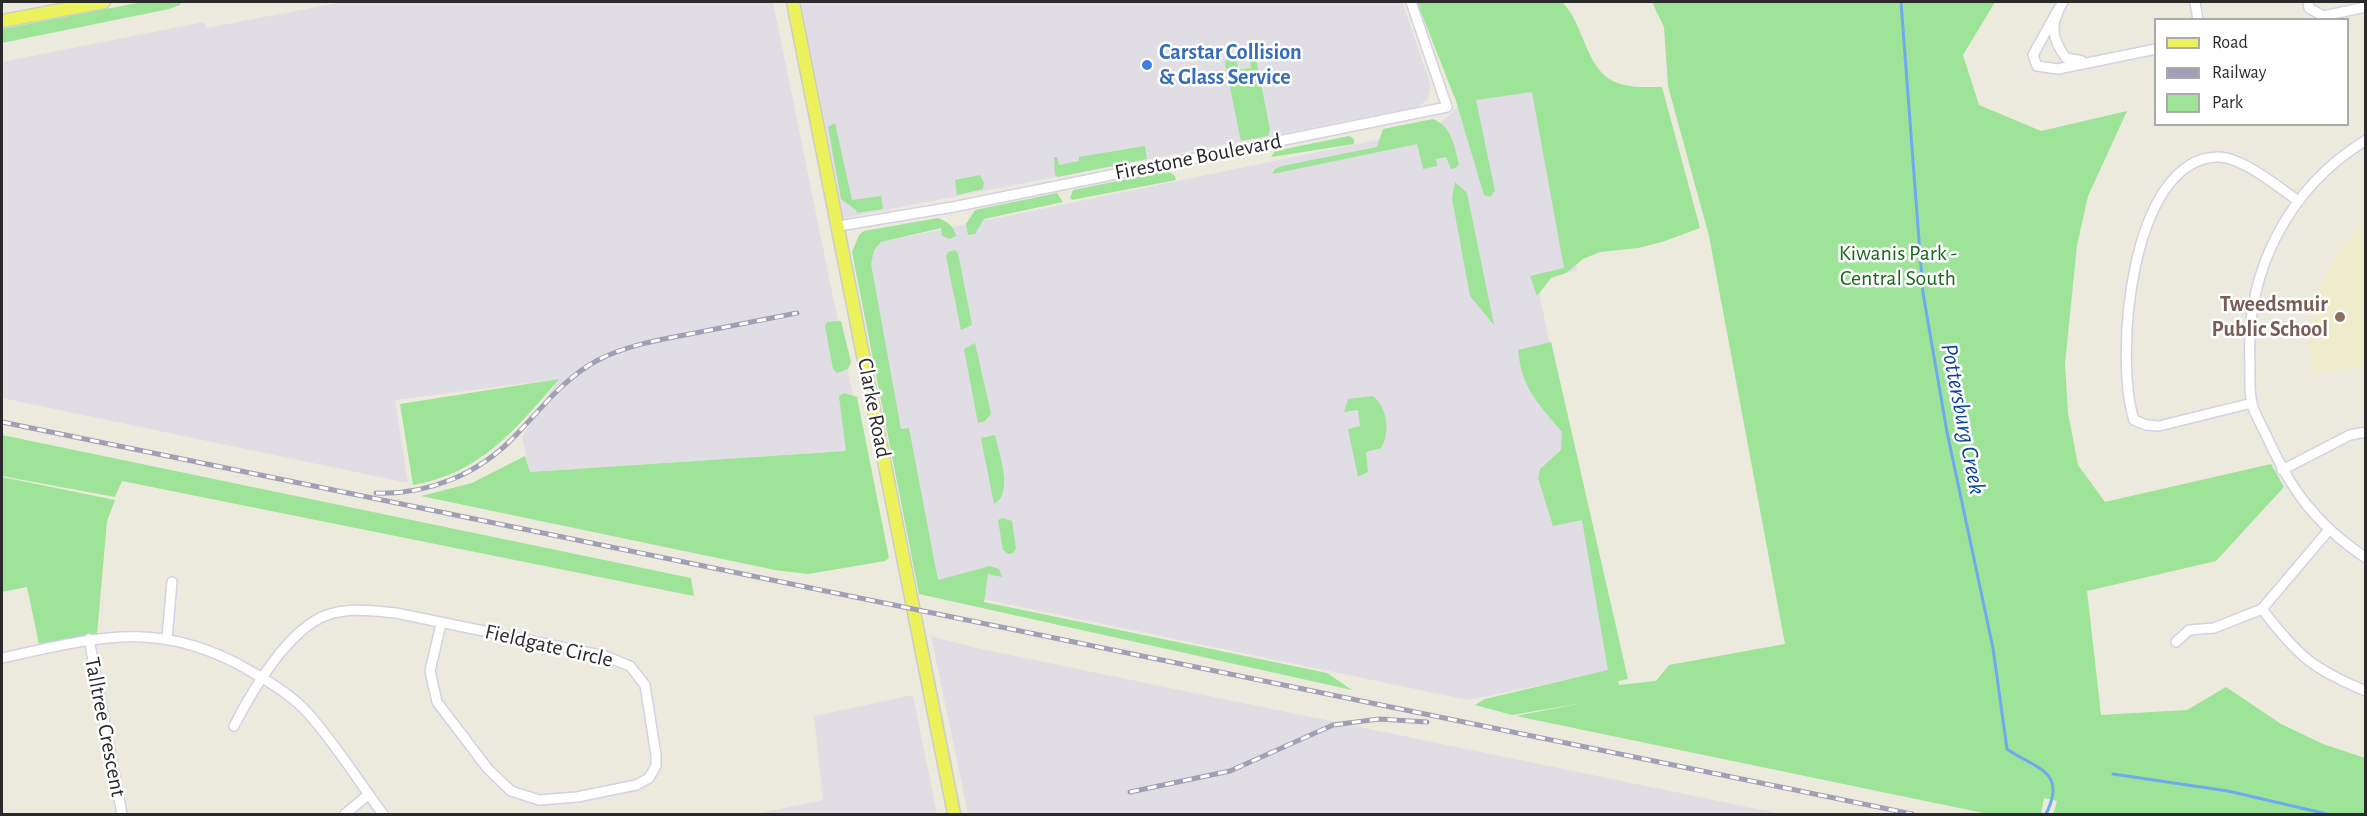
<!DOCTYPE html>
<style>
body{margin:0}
#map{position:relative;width:2367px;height:816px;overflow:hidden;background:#eceadc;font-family:"Alegreya Sans",sans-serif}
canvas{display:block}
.frame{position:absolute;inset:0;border:3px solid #2a2a2a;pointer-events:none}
.legend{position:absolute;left:2154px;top:18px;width:195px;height:108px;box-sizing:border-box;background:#fff;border:2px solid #aaa;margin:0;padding:8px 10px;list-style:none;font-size:18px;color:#2a2a2a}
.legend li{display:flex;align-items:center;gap:12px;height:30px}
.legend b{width:30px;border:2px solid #aaa}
</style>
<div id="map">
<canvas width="2367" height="816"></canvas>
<div class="frame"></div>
<ul class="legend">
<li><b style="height:8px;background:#ecf25c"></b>Road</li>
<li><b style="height:8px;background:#a19fb5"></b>Railway</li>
<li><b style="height:16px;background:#9de398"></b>Park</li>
</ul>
</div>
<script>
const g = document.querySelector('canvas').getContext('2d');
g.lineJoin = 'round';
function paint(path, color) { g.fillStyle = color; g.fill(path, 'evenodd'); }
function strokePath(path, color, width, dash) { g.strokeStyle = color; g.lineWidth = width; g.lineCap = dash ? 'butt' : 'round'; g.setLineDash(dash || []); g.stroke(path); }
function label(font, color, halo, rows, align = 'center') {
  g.font = font + ' "Alegreya Sans",sans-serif'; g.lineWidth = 5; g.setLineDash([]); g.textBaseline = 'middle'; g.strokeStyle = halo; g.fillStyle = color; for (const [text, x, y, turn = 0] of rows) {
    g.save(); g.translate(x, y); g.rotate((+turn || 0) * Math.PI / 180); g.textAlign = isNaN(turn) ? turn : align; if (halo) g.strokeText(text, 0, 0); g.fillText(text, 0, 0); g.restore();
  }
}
const industrial = new Path2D(`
 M343 2H773L853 395 847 451 530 472 522 437 558 379 395 400 408 483 2 398V62L204 22 206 28Z
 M801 2H1402L1431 86 1428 99 1418 107 844 218Z
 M1543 84 1577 270 1537 281 1615 670 1468 700 940 590 909 428 901 430 866 245 1435 128 1472 94Z
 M931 636 976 648 1782 814H968Z
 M913 695 937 814H756L823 800 814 716Z`);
const education = new Path2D(`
 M2365 220V367L2312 373 2310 341 2318 294 2329 267 2346 241Z`);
const green = new Path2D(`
 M142 2H181L180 5 169 9 2 43V29Z
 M1417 2H1562C1584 23 1585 69 1615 82 1629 88 1647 87 1662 87L1700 228 1662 242 1638 248 1600 252 1583 259 1566 273 1551 278 1537 296 1530 276 1564 268 1532 92 1476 100 1495 191 1490 197 1484 195 1456 101Z
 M1652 2H1995L1963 55 1979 105 2041 131 2127 111 2088 196 2077 245 2065 364 2068 413 2078 465 2105 502 2271 464 2284 487 2216 561 2087 591 2101 715 2187 710 2226 687 2281 724 2323 744 2365 758V814H2053L2057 801 2044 798 2041 814H1988L1516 716 1582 703 1512 715 1475 705 1485 699 1608 670 1582 520 1553 526 1538 478 1540 469 1561 450 1562 432C1538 403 1522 389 1518 350L1551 342 1628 679 1618 681 1619 685 1656 681 1669 665 1785 644 1709 236 1668 86 1664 27Z
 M1255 54 1270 129 1268 136 1241 141 1225 63 1227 59 1236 57 1238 70 1251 68 1249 56Z
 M1433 119C1452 126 1454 146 1459 164L1456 168 1451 169 1446 157 1436 159 1437 166 1423 169 1417 144 1272 174 1275 169 1282 166 1377 147 1383 129Z
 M835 123 852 200 881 196 883 209 857 213 856 210 841 199 828 127Z
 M1349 136 1354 139V144L1271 157 1275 151Z
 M1145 146 1147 159 1058 177 1055 175 1054 157H1057L1059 165 1079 161V157Z
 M1167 171 1175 176 1176 180 1072 200 1070 198 1073 190Z
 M980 175 984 183 983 189 957 195 955 180Z
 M1455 182 1467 193 1494 325 1470 296 1452 198Z
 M1057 193 1063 202 984 219 975 234 968 235 966 224 975 210Z
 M938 218C948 222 953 225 956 236L950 239 942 236 941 228 881 242 874 250 871 264 901 429 909 428 938 580 990 566 999 569 1002 577 988 574 984 602 1327 673 1352 690 919 594 852 252 859 235 864 231Z
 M955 250 958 253 972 325 961 330 946 256 948 252Z
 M841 321 851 362 848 369 837 373 833 369 825 326 827 322Z
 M975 343 991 414 985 421 978 423 964 349Z
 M559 379C517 428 480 474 413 485L400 404Z
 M844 393 857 397 889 558 885 561 808 574 775 570 421 496 472 483 525 456 530 472 846 451 839 396Z
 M1373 396C1387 407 1391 433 1381 448L1366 452 1368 472 1358 477 1348 429 1360 426 1358 410 1344 412 1348 399Z
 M2 435 691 578 694 596 122 481 115 497 2 476Z
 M995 435C999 454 1014 493 994 504L981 438Z
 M2 477 115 500 107 521 97 634 39 644 27 587 2 592Z
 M1003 518 1012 521 1016 549 1013 553 1008 554 1003 550 998 520Z`);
const stream = new Path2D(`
 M1901 2 1923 293 1947 432 1993 648 2007 749C2035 769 2068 770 2046 814
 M2113 774 2228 791 2327 814`);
const minor = new Path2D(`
 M2063 2C2050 24 2051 38 2066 58L2082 61
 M2195 2 2198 20
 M2308 2 2309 8 2323 16 2366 7
 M2059 8 2033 55 2037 66 2058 69 2156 49
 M2366 140C2288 188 2245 272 2250 363 2250 376 2249 391 2252 404 2255 415 2262 426 2267 437 2292 492 2316 524 2366 558
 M839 226 953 207 1447 107 1411 2
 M2252 403 2159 426 2146 425 2134 420C2114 358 2130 158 2218 157 2242 157 2279 187 2298 201
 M2282 470 2350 435 2366 432
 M2262 609C2297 655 2312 669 2366 691
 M167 638 172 582
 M89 639 122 814
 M2176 642 2189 630 2214 628 2262 609 2328 531
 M2 658C98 637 161 618 252 672 270 682 293 697 307 712 335 743 358 781 383 814
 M234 726C252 691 288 629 327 615 349 607 374 611 396 613L605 656 630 666 645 685 656 755V766L649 778 636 785 577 797 539 800 511 791 488 769 437 702 430 671 441 624
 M345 814 368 795`);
const major = new Path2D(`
 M793 2 954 814
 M2 21 104 2`);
const rail = new Path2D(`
 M2 422 1912 814
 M376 493C428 495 479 474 515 436 541 409 564 378 598 360 627 345 659 340 690 334 726 327 762 320 797 313
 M1130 792 1230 771 1333 725 1379 719 1427 722`);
const markers = [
 [1147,65,6,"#3f7fe0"],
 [2340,317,6,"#8d6e63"]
];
const shopNames = [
 ["Carstar Collision",1159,52],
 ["& Glass Service",1159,77]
];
const streetNames = [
 ["Firestone Boulevard",1198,157,-11],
 ["Clarke Road",874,408,79],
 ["Fieldgate Circle",549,646,13],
 ["Talltree Crescent",105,727,79]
];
const parkNames = [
 ["Kiwanis Park -",1898,253],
 ["Central South",1898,278]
];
const educationNames = [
 ["Tweedsmuir",2328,304],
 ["Public School",2328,329]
];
const waterNames = [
 ["Pottersburg Creek",1963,419,79]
];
paint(industrial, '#e1dde5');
paint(education, '#eeeccb');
paint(green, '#9de398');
strokePath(stream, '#6eaaef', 3);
strokePath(minor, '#d3d1e3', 12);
strokePath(major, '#ccc', 15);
strokePath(minor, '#fff', 9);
strokePath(major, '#ecf25c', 12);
strokePath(rail, '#a19fb5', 5);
strokePath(rail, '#fff', 3, [9]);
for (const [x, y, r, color] of markers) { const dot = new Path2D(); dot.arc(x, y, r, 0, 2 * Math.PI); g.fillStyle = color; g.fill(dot); strokePath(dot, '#fff', 2); }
label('bold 22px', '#366cbe', '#fff', shopNames, 'left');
label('22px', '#2a2a2a', '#fff', streetNames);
label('22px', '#19681e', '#fff', parkNames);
label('bold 22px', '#785e54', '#fff', educationNames, 'right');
label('italic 24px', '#0c449c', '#fff', waterNames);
</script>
